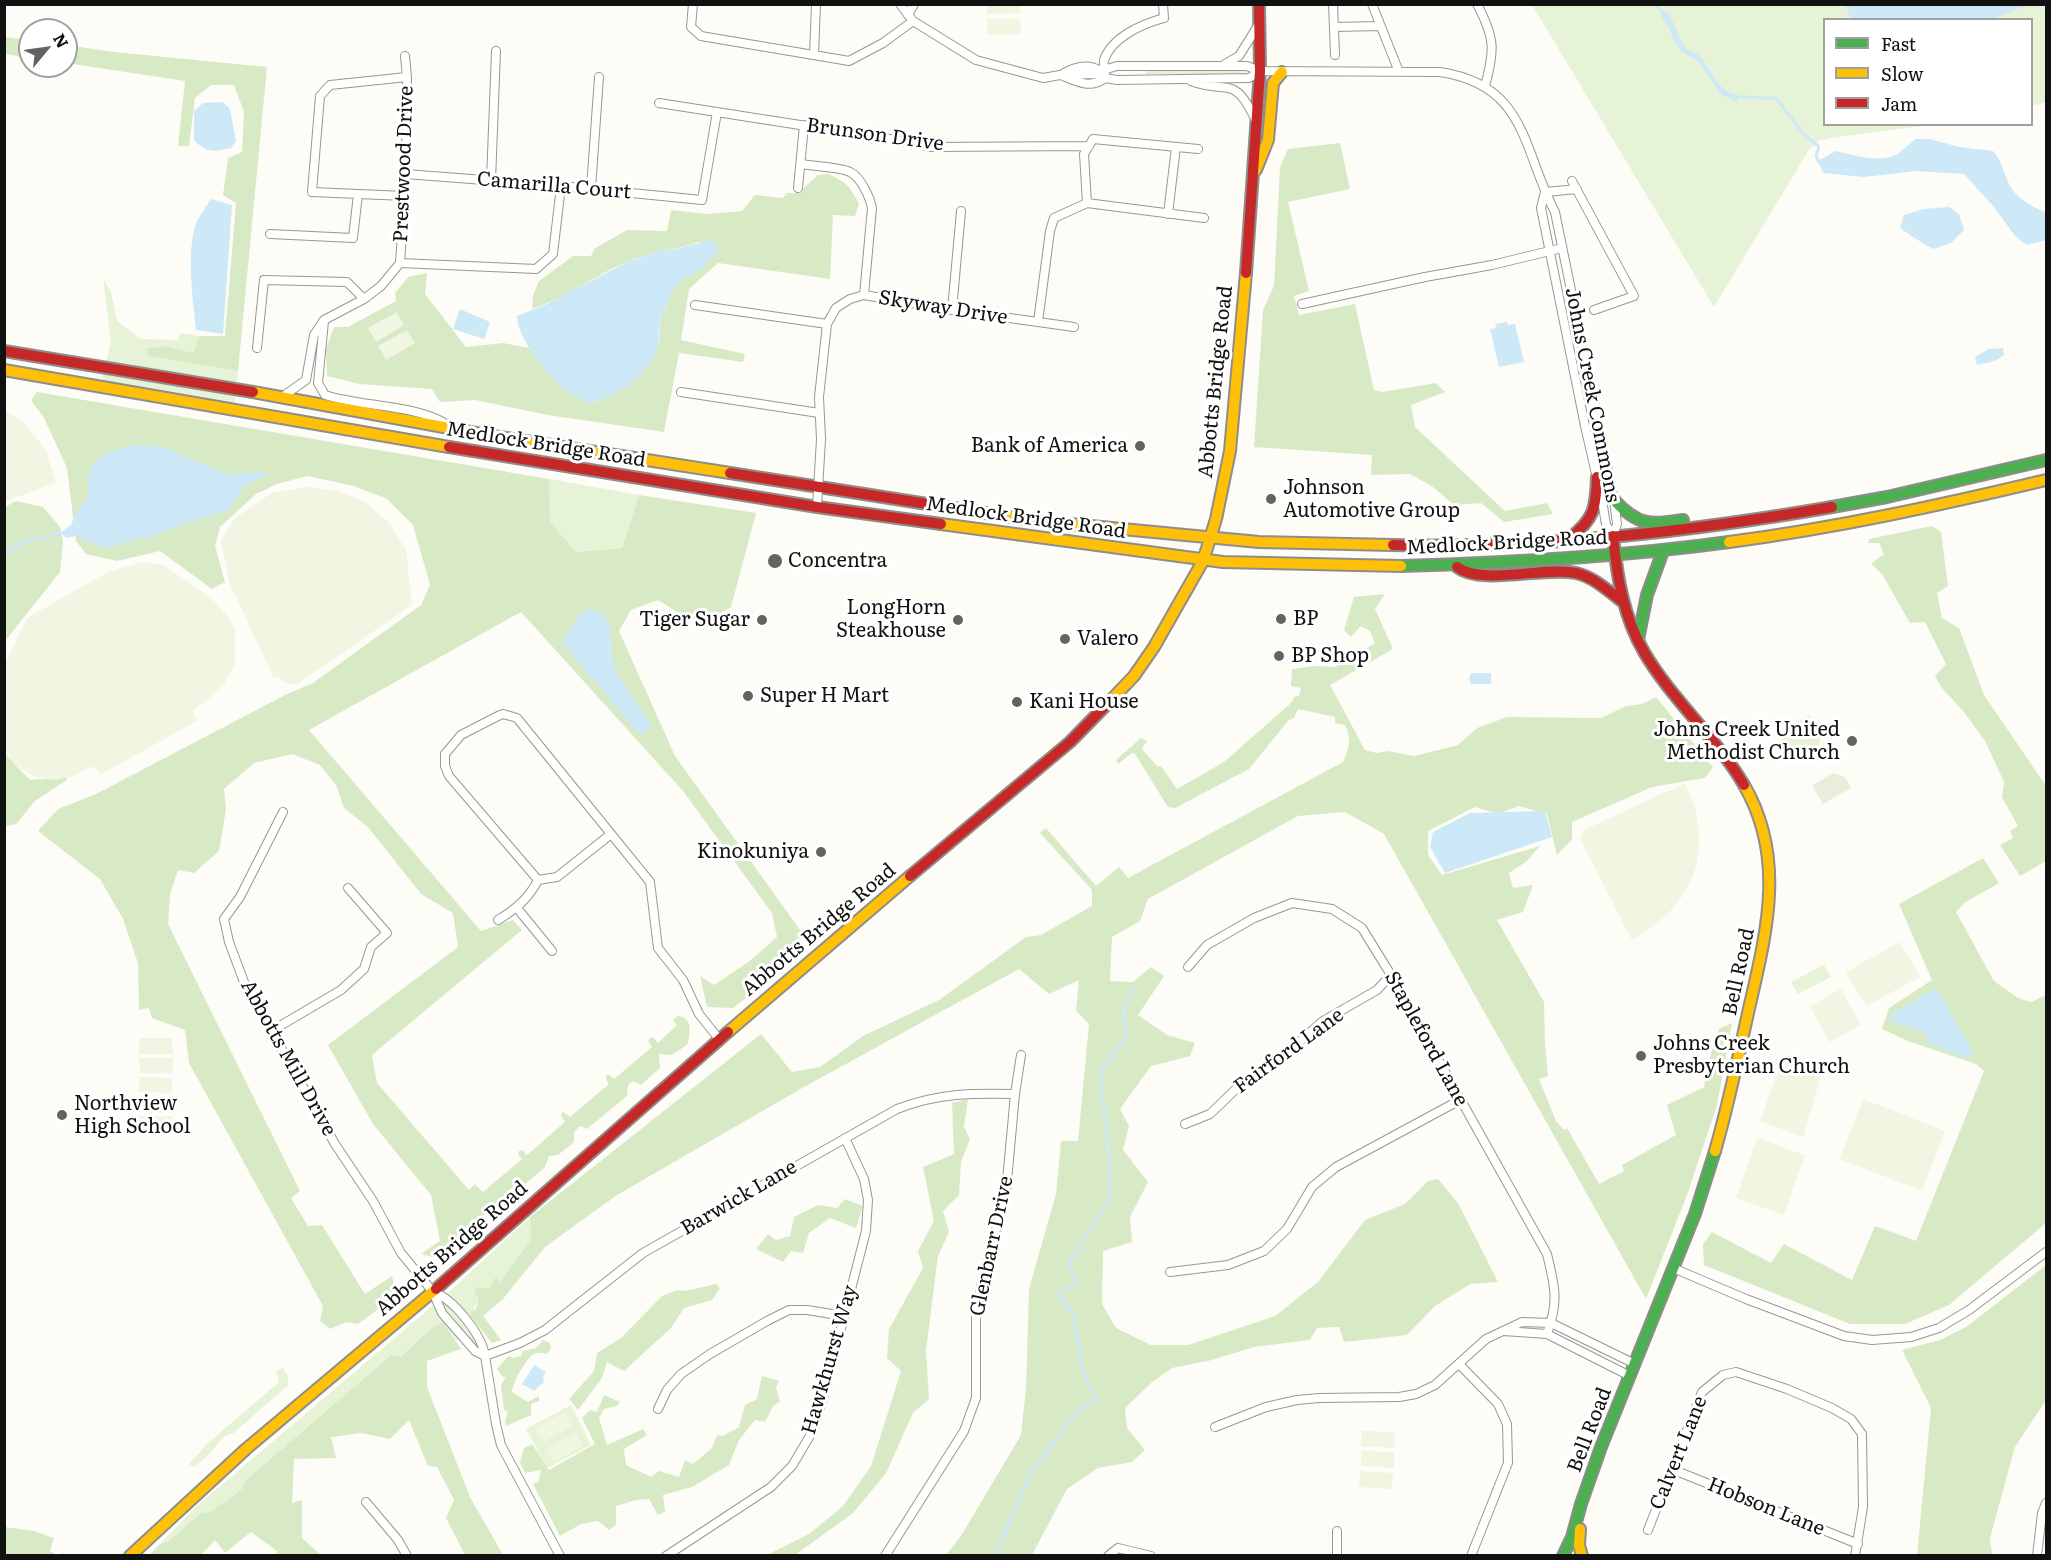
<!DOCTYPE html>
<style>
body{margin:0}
#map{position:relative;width:2051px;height:1560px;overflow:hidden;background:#fdfcf7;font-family:Literata,serif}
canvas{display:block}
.frame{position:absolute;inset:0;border:6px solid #111;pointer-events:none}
.legend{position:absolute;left:1823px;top:18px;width:210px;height:108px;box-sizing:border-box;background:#fff;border:2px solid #a0a0a0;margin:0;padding:8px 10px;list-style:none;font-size:18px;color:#111}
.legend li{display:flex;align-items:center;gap:12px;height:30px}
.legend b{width:30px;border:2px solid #a0a0a0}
.north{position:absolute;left:18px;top:18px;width:60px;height:60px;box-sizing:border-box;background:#fff;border:2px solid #a0a0a0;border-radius:50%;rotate:61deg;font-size:16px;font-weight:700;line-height:24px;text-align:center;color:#111}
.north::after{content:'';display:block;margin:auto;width:21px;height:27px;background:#646362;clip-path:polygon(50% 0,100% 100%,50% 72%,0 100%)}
</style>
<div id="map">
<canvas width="2051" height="1560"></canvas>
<div class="frame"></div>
<ul class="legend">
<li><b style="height:8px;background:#4caf50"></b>Fast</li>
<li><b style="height:8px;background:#ffc107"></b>Slow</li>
<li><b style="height:8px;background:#c62828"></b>Jam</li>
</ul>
<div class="north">N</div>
</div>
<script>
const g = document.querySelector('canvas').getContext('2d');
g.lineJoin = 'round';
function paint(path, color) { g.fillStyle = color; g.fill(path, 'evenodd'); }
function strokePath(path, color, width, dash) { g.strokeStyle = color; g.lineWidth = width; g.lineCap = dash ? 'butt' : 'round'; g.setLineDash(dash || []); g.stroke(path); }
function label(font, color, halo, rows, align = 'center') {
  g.font = font + ' Literata,serif'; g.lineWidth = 6; g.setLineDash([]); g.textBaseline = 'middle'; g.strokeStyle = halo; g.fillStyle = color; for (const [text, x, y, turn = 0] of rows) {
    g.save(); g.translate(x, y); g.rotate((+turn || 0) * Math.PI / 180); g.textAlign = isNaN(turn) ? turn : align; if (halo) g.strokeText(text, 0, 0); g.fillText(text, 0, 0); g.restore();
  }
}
const green = new Path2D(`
 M1532 5H2046V102L2032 106V20H1824V124L1929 125 1831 138 1819 141 1810 148 1714 307Z
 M1236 69 1245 71V74H1146V71Z
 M103 278 111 292 117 321 141 339 178 340 180 333 199 336 195 353 164 346 147 348 148 356 238 371 235 403 101 384 111 342Z
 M549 479 639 495 622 548 576 552 549 522Z
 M1809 715 1821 737 1818 747 1793 761 1778 733Z
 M1824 965 1831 977 1798 994 1791 982Z
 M530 1217 531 1240 499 1283 496 1278 488 1289 474 1295 478 1297 471 1317 474 1321 470 1332 483 1348 479 1351 467 1335 456 1340 443 1322 430 1329 401 1357 391 1355 246 1480 242 1489 209 1513 202 1512 170 1540 160 1544 198 1505 449 1292Z
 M283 1368 288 1376V1385L234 1433C223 1435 220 1441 214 1449 208 1456 200 1461 194 1467L189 1464 208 1443 279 1382 276 1372Z
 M571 1405 591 1445 547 1468 526 1429Z`);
const forest = new Path2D(`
 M4 37 30 40V58L5 54Z
 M66 45 114 52 267 67 238 371 148 356 147 348 165 346 194 353 199 336H225L236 203 223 195 228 158 242 152 244 112 234 85H211L195 98 189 146H178L185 81 66 63Z
 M1340 143 1350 189 1288 202 1309 291 1294 296 1299 315 1355 304 1374 390 1382 392 1436 383 1445 392 1411 405 1415 427 1505 511 1547 503 1553 514 1504 522 1481 503 1454 505 1433 487 1410 474 1371 475 1372 455 1254 447 1263 310 1274 286 1280 167 1288 149Z
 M828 174C845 181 851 187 859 204L855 216 833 215 830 279 718 263 689 289 681 340 745 354 743 362 679 353 664 432 548 415 475 400 440 402 432 389 359 384 327 376 326 349 334 327H348L396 301 395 293 408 277 427 273 425 294 466 347 503 343 529 348 563 387 598 401C628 386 649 377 659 341 661 335 659 328 660 322 661 315 671 294 675 288 683 275 698 272 707 261L699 242C675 250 651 252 627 262 595 275 566 298 532 309L533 295 539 281 573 256H591L594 249 627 230 667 231 671 210 707 214 742 211 755 195 783 198 787 193H798L818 175Z
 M37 392 549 479 550 522 576 552 622 548 639 495 756 513 731 607 704 623 680 614 658 600 631 610 619 631 675 756 803 934 783 968 733 1008 707 1007 700 976 714 985 751 960 777 937 772 913 683 791 521 612 309 730 481 931 513 920 522 930 372 1055 377 1083 469 1190 475 1184 483 1192 522 1159 518 1154 519 1151 522 1150 527 1155 565 1122 561 1115 563 1112 570 1117 609 1084 606 1079V1075H609L614 1079 652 1047 648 1041 651 1037 654 1038 658 1043 677 1025 673 1020 678 1016C693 1017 690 1033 688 1044L672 1055 659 1054 660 1068 641 1085 633 1081 628 1085 627 1096 587 1129 580 1126 574 1132V1142L558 1155 549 1156 545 1167 523 1186 514 1185 492 1210 487 1212 438 1258 421 1254 440 1241 431 1195 373 1124 328 1045 458 947 453 913 421 894 368 827 344 808 336 785 320 765 292 754 254 763 224 789 226 809 219 851 194 873 178 870 170 894 168 924 300 1191 291 1198 308 1226 322 1225 365 1294 392 1276 397 1295 358 1324 346 1322 330 1329 320 1321 323 1306 189 1063 185 1030 152 1018 149 1008 139 1010 138 963 123 919 100 879 38 831 58 809 96 794 285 695 313 683 421 605 430 585 413 525 387 499 354 486 307 476 277 484 256 494 220 527 215 546 225 582 212 589 160 551 117 561 86 554 76 541 67 468 44 418 31 400Z
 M16 501 43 507 60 527 63 542 60 572 5 641V507Z
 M1932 526 1941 532 1948 586 1937 593 1942 618 1959 628 1984 695 2044 783 2046 784V861L2020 876 2000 845 2013 838 2010 831 2018 826 2002 797 2004 782 1985 741 1964 712 1941 687 1935 676 1946 664 1925 622 1910 623 1882 574 1871 564 1884 554 1879 543H1868L1869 539Z
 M1385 594 1375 609 1393 649 1330 685 1365 750 1377 753 1388 751 1414 756 1458 745 1477 728 1507 717 1601 718 1626 706 1642 704 1656 697 1713 767 1705 778 1652 787 1572 822V839L1557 855 1547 814 1519 806 1498 814 1475 807 1428 831V855L1442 875 1540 846 1527 861 1509 873 1513 888 1533 885 1523 912 1497 920 1544 1002 1545 1044 1548 1076 1539 1079 1556 1121 1564 1130 1567 1128 1599 1184 1624 1171 1622 1165 1676 1135 1667 1105 1704 1087 1707 1066 1719 1029 1732 1023 1717 1105 1687 1195 1646 1299 1384 834 1345 812 1298 816 1148 899 1140 921 1112 937 1110 981 1133 982 1151 967 1164 976 1138 1015 1167 1035 1195 1043 1190 1056 1151 1066 1120 1109 1129 1126 1123 1150 1148 1182 1130 1217 1132 1242 1103 1251 1102 1304 1116 1328 1151 1345H1188L1275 1316 1318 1282 1365 1220 1405 1204 1428 1181 1438 1179 1458 1203 1498 1282 1470 1284 1435 1306 1407 1335 1344 1342 1339 1327 1317 1328 1310 1340 1254 1347 1212 1360 1172 1368 1151 1383 1125 1408 1127 1428 1145 1450 1132 1462 1098 1468 1067 1489 1032 1555H946L961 1536 1021 1435 1026 1389 1029 1289 1056 1194 1061 1141H1078L1089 1024 1076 1011 1079 980 1049 994 1019 969 804 1087 617 1195 545 1247 503 1299 483 1316 501 1340 492 1343 471 1317V1312L476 1309 478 1297 474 1295 477 1287 488 1289 496 1277 499 1283 531 1240 530 1217 761 1034 792 1072 820 1067 863 1036 939 1000 1026 937 1041 935 1092 906V890L1040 833 1046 828 1096 886 1119 867 1128 878 1343 762C1349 748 1352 740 1345 725L1335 723V717L1298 709 1294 718 1288 721 1249 769 1175 808 1168 807 1135 754 1132 753 1118 764 1116 760 1141 738 1147 741 1142 749 1158 767 1161 766 1177 789 1224 762 1291 703 1294 697 1299 696 1301 688 1291 686 1292 669 1314 666 1335 667 1375 643 1370 631 1361 626 1351 637 1344 630 1354 597Z
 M4 753 30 780 66 777 67 780 35 801 16 824 5 826Z
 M1983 858 1999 883 1964 903 1956 912 1994 981 2018 998 2031 1002 2046 995V1223L1949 1305 1905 1324H1850L1704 1265 1703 1244 1712 1232 1771 1263 1784 1244 1852 1280 1875 1226 1916 1241 1984 1071 1976 1064 1908 1041 1882 1029 1889 1008 1932 980 1899 904Z
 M968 1099 964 1127 970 1139 961 1162 959 1195 943 1211 949 1232 938 1256 926 1351 929 1399 913 1413 886 1473 853 1513 795 1555H767L809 1534 843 1506 871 1466 901 1371 887 1358 889 1329 923 1268 918 1251 934 1221 923 1167 954 1154 952 1103Z
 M845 1199 863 1206 856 1228 830 1218 809 1233 803 1253 791 1251 783 1262 756 1249 768 1234 776 1240 790 1236 794 1217 818 1205 837 1208Z
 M2046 1265V1400L2015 1447 1990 1538 1992 1555H1917L1931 1408 1902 1350 1940 1340 1966 1327Z
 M716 1284 720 1288 712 1300 684 1308 671 1328 624 1371 607 1362 602 1378 578 1410 569 1399 594 1371 597 1353 621 1338 662 1296 677 1290 685 1291Z
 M443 1322 461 1349 427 1361V1387L470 1497 503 1555H465L446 1518 454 1500 437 1467 428 1466 409 1420 390 1439 361 1433 331 1437 336 1458 294 1459 292 1503 302 1500V1538L321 1555H276L277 1551 251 1532 225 1553 215 1540 201 1555H149L160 1544 170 1540 202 1512 209 1513 242 1489 246 1480 391 1355 401 1357 430 1329Z
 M543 1340 550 1343 551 1349 547 1354C542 1353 536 1352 532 1355 525 1361 512 1384 512 1392L528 1402 539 1396V1401L531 1404V1415L506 1426 505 1421 508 1412 504 1410 501 1385 506 1377H503L497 1369 508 1356 514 1358 521 1356 523 1351 536 1348Z
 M762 1376 779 1381 776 1387 780 1402 773 1406 765 1422 755 1420 739 1440 729 1465 692 1487 663 1495 665 1512 658 1515 649 1499 636 1500 616 1506V1525L609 1530 598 1521 581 1524 560 1536 533 1484 538 1482 541 1470 525 1473 520 1463 524 1448 532 1444 549 1470 595 1444 582 1418 590 1410 597 1412 604 1395 620 1402 617 1406 604 1409 599 1418 607 1445 643 1429 647 1435 624 1449 626 1465 651 1477 659 1471 679 1477 685 1460 693 1464 712 1448 717 1435 723 1436 739 1427 745 1405 757 1399Z
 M5 1527 34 1531 54 1538 50 1551 56 1555 63 1553 64 1555H5Z`);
const cemetery = new Path2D(`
 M1834 773 1845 777 1851 788 1823 804 1812 785Z`);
const pitch = new Path2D(`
 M987 5H1020L1021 13 987 14Z
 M987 19H1020L1021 34 987 35Z
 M397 312 404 325 376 342 368 328Z
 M407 330 415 343 386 360 378 346Z
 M4 410 23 422 46 450 56 483 5 501Z
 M308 487 339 491 367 503 390 524 406 550 412 605 297 684 285 683 279 676 274 678 230 584 221 541 235 518 272 493Z
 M140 563 162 564 209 596 224 612 235 628V664L224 684 211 697 193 710 197 721 100 775 94 766 70 777 53 780 34 776 14 764 5 751V664L27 618 108 572Z
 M1685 783C1717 849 1694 906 1632 940L1580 839 1584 830Z
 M1900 942 1920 977 1866 1006 1846 972Z
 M1841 989 1861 1025 1829 1042 1810 1006Z
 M139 1038H172L173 1054H139Z
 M1785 1053 1824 1066 1803 1137 1760 1121Z
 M139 1058H173V1073H140Z
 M139 1077 172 1078V1093L139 1092Z
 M140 1097H172V1113L139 1112Z
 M1863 1099 1945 1131 1922 1191 1840 1159Z
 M139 1116H172V1132H139Z
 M1757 1138 1805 1155 1784 1215 1736 1198Z
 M565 1412 572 1426 543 1442 535 1428Z
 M1362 1431 1395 1432 1394 1448 1361 1446Z
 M576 1433 583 1446 553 1462 546 1448Z
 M1362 1451 1394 1452V1468L1361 1466Z
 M1360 1471 1393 1473 1392 1489 1359 1487Z`);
const water = new Path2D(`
 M1845 5H2028L1992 19H1851Z
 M1666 11C1676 22 1676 36 1686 48 1689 52 1693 51 1697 54 1712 67 1716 93 1738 95L1737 102 1722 95 1699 62 1681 51 1674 40 1670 29 1660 14Z
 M223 102 230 109 236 141 231 148C214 152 206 153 194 140V111L203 103Z
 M1916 139H1930L1959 147 1993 151C2004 164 2004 177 2012 189 2019 201 2035 207 2046 213V240L2027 245 2015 236 1994 207 1964 174 1915 171 1864 177 1823 173 1818 161 1836 151C1854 155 1880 164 1898 154 1904 150 1909 143 1916 139Z
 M211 199 232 205 223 334 196 330C193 300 185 246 198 219 202 212 207 206 211 199Z
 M1949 207 1959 214 1964 230 1951 243 1933 249 1913 237 1900 228 1904 215 1923 209Z
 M711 240 717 243 718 251C712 257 705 266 698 271 690 276 682 278 676 287 671 293 663 312 660 320 659 326 660 333 659 339 655 373 620 397 588 403 580 398 571 394 563 388 546 373 517 338 517 316L547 304 627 262 660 251 671 250Z
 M460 309 490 322 484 339 453 329Z
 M1507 322 1508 325 1515 324 1524 362 1499 367 1490 329 1496 328 1495 324Z
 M2003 348 2004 355C1992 364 1991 361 1977 365L1975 357 1989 349Z
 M136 445 162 447 229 475C241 475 252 471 264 472L265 476 243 487 229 510 177 526 150 538H139L111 547H101L76 536 67 538 60 533 71 525 75 515 89 494 88 477 93 463 108 452Z
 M588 608 604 615 610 628 613 667 652 727 640 735 562 643 579 615Z
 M1471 673H1491V684H1471L1469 679Z
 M1545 811 1552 837 1445 873 1430 847 1433 832 1470 813Z
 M1936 988 1972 1050 1968 1059 1926 1042 1927 1034 1890 1020 1892 1014Z
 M534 1365 546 1372 543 1377 544 1382 534 1391 522 1384Z`);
const stream = new Path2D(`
 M1654 4 1664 13
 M1735 97 1776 98 1803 133 1819 147 1816 155 1818 161
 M4 555 25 541 60 533
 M994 1556 1034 1467 1081 1408 1097 1399 1090 1389 1082 1367 1073 1313 1057 1293 1078 1283 1068 1265 1109 1201 1110 1166 1100 1072 1126 1036 1124 1008 1135 989`);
const street = new Path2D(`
 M693 4 691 27 701 36 849 61 883 43 913 21
 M900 4 913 21 976 60 1043 78 1060 75 1097 74 1100 71 1117 66H1247L1260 71 1440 72C1527 85 1522 149 1555 212L1614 500 1617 524 1613 536
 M1333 4 1335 55
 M1372 4 1399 72
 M1477 4C1495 38 1495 50 1485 86
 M908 15 914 4
 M1334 27 1380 26
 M814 55 816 4
 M1225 64 1239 56 1259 24
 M1064 73C1075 67 1088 63 1100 71
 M1105 74C1105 69 1103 65 1104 60 1112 37 1142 24 1164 18L1163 4
 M1063 76C1077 82 1091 89 1105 78L1117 80 1249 78 1260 71
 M1191 81C1228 95 1234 73 1256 121
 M659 103 909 142 930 147 1089 146
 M801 164C813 166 840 167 850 172 861 177 870 198 872 208L864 295
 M406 174 561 186 702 200 717 112
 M491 180 496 51
 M1572 181 1634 296 1594 310
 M591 188 599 77
 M798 188 804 125
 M1545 192 1541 208 1585 426 1597 478
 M1545 192 1577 189
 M405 196 312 192 320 96 330 85 407 77
 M1087 203 1084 154 1093 139 1198 149
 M1168 214 1176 147
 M270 234 353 238 358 194
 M400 263 536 269 553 254 561 186
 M1302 304 1425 277 1492 265 1562 248
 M695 305 827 324
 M952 310 961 211
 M324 321 318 383 325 395C363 407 408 404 443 422
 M1038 322 1050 231 1054 218 1087 203 1204 218
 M257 348 264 280 347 282 364 299
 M681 392 819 413
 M282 397 306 380 314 335 324 320 364 299 381 286 400 263 406 174 407 77 405 56
 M1601 493 1606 525 1613 536
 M817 507 821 439 819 397 827 324 836 308 850 299 864 295 952 310 1074 327
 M283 812 240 897 224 919 229 942 244 982 335 1144 373 1201 401 1253 433 1292 442 1313 475 1351 485 1356 496 1424 501 1445 560 1556
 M611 834 557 877 538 880 449 776 445 766V754L461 735 498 716 503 714 517 718 650 882 658 948 683 980 699 1014 719 1039
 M517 908 552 951
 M498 920C516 909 529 898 538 880
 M1188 967 1207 945 1254 918 1292 903 1332 909 1362 928 1391 975 1547 1254C1555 1287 1559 1301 1547 1334
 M273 1030 341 990 364 969 371 947 387 933 348 888
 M1185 1124 1210 1114 1239 1086 1282 1057 1323 1021 1377 990 1391 975
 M1673 1268 1746 1299 1844 1336 1872 1340 1911 1337 1939 1328 1969 1310 2046 1252
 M1170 1272 1228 1265 1264 1251 1287 1229 1312 1187 1336 1167 1460 1100
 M433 1292C454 1299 482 1335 485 1356L520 1343 545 1330 643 1253 897 1109C938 1093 972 1093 1015 1094
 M1504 1331 1547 1334 1630 1376
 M1459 1364 1498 1404 1507 1424 1508 1463 1471 1556
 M658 1409 667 1390 681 1374 710 1354 767 1321 789 1310H807L844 1316
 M1215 1427 1266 1407 1297 1400 1319 1398 1399 1397 1416 1394 1435 1385 1486 1339 1522 1322 1551 1323 1635 1364
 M1674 1470 1858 1544
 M366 1502 398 1540 407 1556
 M1648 1530 1702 1392 1723 1375 1736 1372 1787 1389 1832 1408 1851 1419 1862 1434 1863 1507 1855 1556
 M1337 1531V1556
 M666 1556 771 1487 792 1466 814 1429 824 1394 866 1231 868 1200 864 1179 845 1138
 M885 1556 964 1431 976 1398V1319L982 1282 1006 1192 1015 1094 1021 1055
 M1108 1556 1118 1548 1151 1556
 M2037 1556 2042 1513 2046 1503`);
const fast = new Path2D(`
 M1614 500C1638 526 1650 525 1683 520
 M1832 507 1887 497 2046 460
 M1401 566C1511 563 1620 557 1729 542
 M1638 640 1647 595 1663 551
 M1563 1556 1572 1537 1581 1504 1601 1447 1695 1214 1715 1151`);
const slow = new Path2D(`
 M1256 170 1268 140 1273 83 1282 72
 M4 370 449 447
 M253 392 487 435 730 473
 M972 511 1038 521 1259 542 1393 545
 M941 524 1223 562 1401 566
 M1729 542C1836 528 1941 505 2046 480
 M1112 699 1134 676 1154 647 1203 561 1216 519 1230 451 1246 273
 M728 1032 910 876
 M1715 1151C1728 1106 1738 1059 1748 1013 1766 934 1787 859 1744 785
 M1580 1529 1579 1545 1582 1556
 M130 1556 246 1449 436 1289`);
const jam = new Path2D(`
 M1246 273 1260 71 1259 4
 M4 351 253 392
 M449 447 817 507 941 524
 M730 473 972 511
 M1613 536C1617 576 1623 616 1644 652 1672 700 1716 737 1744 785
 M1569 539C1594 519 1596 509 1597 477
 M1393 545C1539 549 1688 532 1832 507
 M1457 567C1481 586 1545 566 1576 573 1594 577 1608 591 1623 602
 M910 876 1070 742 1112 699
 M436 1289 728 1032`);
const markers = [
 [1140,446,6,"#646362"],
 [1271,499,6,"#646362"],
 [775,561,8,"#646362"],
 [1281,619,6,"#646362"],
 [762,620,6,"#646362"],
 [958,620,6,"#646362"],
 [1065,639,6,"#646362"],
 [1279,656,6,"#646362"],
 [748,696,6,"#646362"],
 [1017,702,6,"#646362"],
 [1852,741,6,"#646362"],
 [821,852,6,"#646362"],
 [1641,1056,6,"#646362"],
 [62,1115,6,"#646362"]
];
const streetNames = [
 ["Brunson Drive",875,135,8],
 ["Prestwood Drive",404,164,-88],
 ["Camarilla Court",554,186,5],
 ["Skyway Drive",943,308,9],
 ["Abbotts Bridge Road",1216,382,-84],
 ["Johns Creek Commons",1592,395,79],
 ["Medlock Bridge Road",546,445,9],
 ["Medlock Bridge Road",1026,518,8],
 ["Medlock Bridge Road",1507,543,-3],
 ["Abbotts Bridge Road",819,930,-40],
 ["Bell Road",1739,972,-78],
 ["Stapleford Lane",1426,1039,61],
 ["Fairford Lane",1289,1051,-36],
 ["Abbotts Mill Drive",288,1058,61],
 ["Barwick Lane",739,1198,-30],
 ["Glenbarr Drive",992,1246,-78],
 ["Abbotts Bridge Road",452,1249,-41],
 ["Hawkhurst Way",830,1360,-74],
 ["Bell Road",1590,1430,-69],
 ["Calvert Lane",1679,1453,-68],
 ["Hobson Lane",1766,1507,22]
];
const poiNames = [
 ["Bank of America",1128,446,"right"],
 ["Johnson",1283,488],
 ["Automotive Group",1283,511],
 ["Concentra",788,561],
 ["LongHorn",946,608,"right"],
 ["Steakhouse",946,631,"right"],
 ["BP",1293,619],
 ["Tiger Sugar",750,620,"right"],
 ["Valero",1077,639],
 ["BP Shop",1291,656],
 ["Super H Mart",760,696],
 ["Kani House",1029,702],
 ["Johns Creek United",1840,730,"right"],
 ["Methodist Church",1840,753,"right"],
 ["Kinokuniya",809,852,"right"],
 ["Johns Creek",1653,1044],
 ["Presbyterian Church",1653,1067],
 ["Northview",74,1104],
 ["High School",74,1127]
];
paint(green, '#e7f3d7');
paint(forest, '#d8eac5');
paint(cemetery, '#e9eedb');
paint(pitch, '#f0f6e1');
paint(water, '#cde8f7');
strokePath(stream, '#cde8f7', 3);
strokePath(street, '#979795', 10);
strokePath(fast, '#8e8d8b', 14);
strokePath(slow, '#8e8d8b', 14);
strokePath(jam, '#8e8d8b', 14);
strokePath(street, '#fffffe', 8);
strokePath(fast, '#4caf50', 10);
strokePath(slow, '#ffc107', 10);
strokePath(jam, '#c62828', 10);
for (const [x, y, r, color] of markers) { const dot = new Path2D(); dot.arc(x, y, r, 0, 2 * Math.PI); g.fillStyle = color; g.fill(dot); strokePath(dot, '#fff', 2); }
label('20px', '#111', '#fff', streetNames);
label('20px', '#111', '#fff', poiNames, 'left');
</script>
